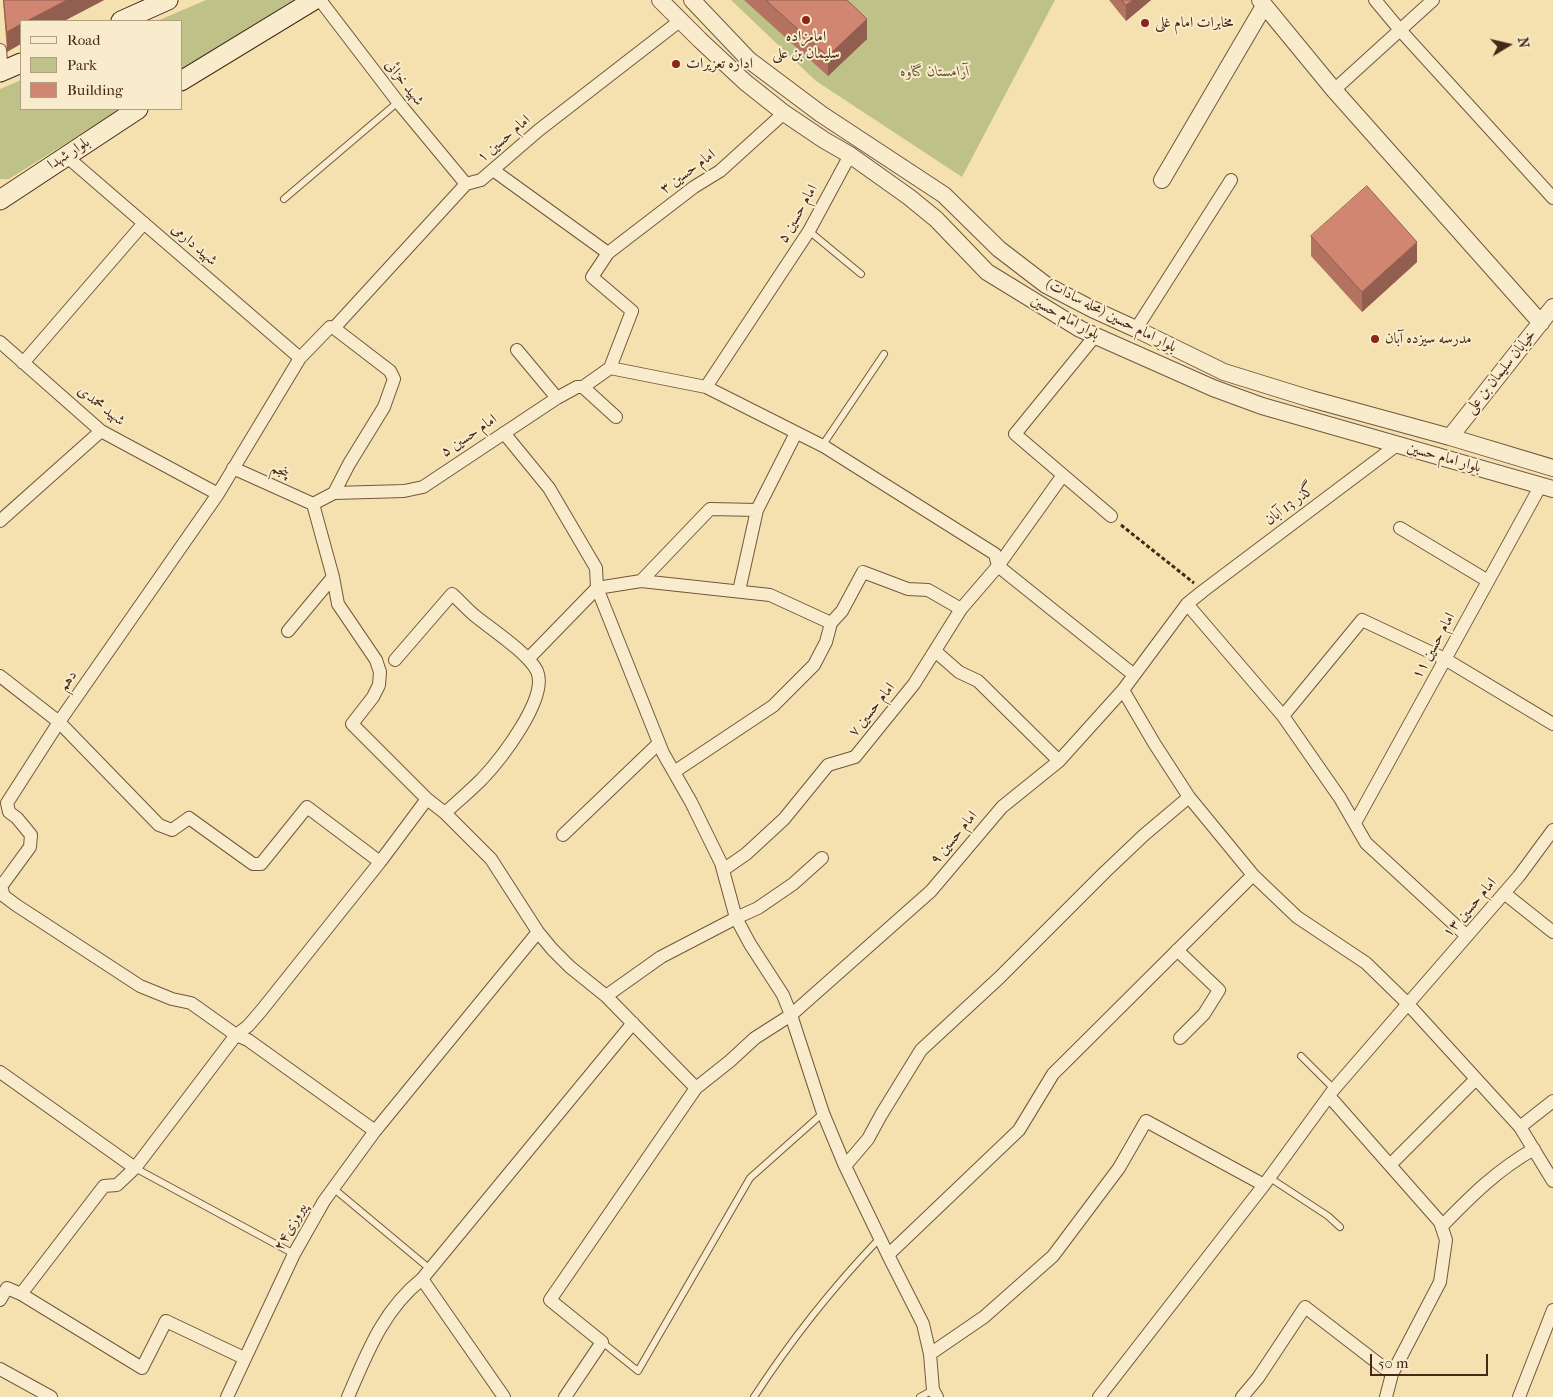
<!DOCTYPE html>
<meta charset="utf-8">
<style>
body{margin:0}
#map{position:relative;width:1553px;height:1397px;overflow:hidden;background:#f5e1b0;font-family:"IM FELL French Canon",serif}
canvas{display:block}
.legend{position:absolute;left:20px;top:20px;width:162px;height:90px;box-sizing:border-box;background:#f8eccc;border:1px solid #b19d84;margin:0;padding:6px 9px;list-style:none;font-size:15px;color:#462718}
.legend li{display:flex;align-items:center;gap:10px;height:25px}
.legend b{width:25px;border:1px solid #b19d84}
.north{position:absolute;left:1483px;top:20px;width:50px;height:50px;-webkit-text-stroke:4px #f8eccc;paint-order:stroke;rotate:81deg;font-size:14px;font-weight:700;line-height:20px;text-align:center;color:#462718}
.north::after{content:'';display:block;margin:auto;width:18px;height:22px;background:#462718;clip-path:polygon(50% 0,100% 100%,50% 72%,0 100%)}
.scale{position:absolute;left:1370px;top:1354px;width:118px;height:22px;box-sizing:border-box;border:2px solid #462718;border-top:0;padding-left:6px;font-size:15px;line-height:18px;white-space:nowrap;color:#462718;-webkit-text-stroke:4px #f8eccc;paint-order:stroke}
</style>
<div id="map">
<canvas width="1553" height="1397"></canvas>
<ul class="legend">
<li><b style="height:6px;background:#f8eccc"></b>Road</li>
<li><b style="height:14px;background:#bfc288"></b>Park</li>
<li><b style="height:14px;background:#d18671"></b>Building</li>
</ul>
<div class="north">N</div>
<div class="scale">50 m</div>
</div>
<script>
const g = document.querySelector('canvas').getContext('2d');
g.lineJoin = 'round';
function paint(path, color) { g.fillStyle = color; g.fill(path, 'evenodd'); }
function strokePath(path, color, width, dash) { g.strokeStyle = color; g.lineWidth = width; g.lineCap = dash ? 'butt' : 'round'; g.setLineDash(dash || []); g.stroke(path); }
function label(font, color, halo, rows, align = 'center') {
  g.font = font + ' "IM FELL French Canon",Amiri,serif'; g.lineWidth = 4; g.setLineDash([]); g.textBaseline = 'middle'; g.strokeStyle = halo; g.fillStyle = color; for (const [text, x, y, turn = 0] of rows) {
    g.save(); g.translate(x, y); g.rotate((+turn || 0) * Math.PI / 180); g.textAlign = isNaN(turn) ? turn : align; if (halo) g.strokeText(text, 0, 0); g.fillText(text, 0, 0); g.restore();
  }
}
const green = new Path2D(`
 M206 0H295L181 71V21H157Z
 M731 0H1055L962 177 816 81Z
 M21 80V109H121L9 179H0V89Z`);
const path = new Path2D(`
 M1121 525 1194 583`);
const service = new Path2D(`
 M284 199 398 102
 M809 231 861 274
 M822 446 884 354
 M1301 1056 1334 1089
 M135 1168 294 1254
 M1270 1178 1328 1216 1340 1227
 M333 1188 430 1269
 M602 1342 638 1371 750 1178 823 1113
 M754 1397C791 1340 833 1287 880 1238
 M920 1397 933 1390`);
const minor = new Path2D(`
 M320 0 398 102 466 184
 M1375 0 1400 30 1553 198
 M0 50 2 71
 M1334 90 1433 0
 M66 156 300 358
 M493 170 608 253 592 277 632 311 610 368 706 387 825 447 995 554 998 566 1134 675
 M608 253 694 187 720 171 784 113
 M1136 329 1231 180
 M1095 336 1015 434 1111 516
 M0 342 101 431 218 494
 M517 350 557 398
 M23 363 144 223
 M583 387 616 417
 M706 387 809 231 850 155
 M504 433 549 488 596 568 597 588 641 581 770 595 831 623
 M233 468 313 504
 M334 493 404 491 423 487 557 398 577 387H583L610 368
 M313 504 333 577 338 604 376 660 380 672 379 685 373 697 352 724 427 799 445 813 491 859 538 932 552 949 570 967 606 996 696 1088
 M313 504 334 493 349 464 384 407 394 379 390 371 334 328
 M0 521 101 431
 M1400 528 1488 581
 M641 581 710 509 757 510
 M739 591 757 510 796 433
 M1187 604 1283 716 1340 798 1366 843 1467 936
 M288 631 333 577
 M935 651 959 672 978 681 1059 761
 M528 659 597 588 663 753 691 802 721 863 736 918 750 944 783 995 791 1015 823 1113 845 1166 888 1255
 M395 660 452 594C460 601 467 609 474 615 491 629 528 653 537 671 549 698 500 760 482 779 470 791 457 802 445 813
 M0 676 59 722 159 825 172 830 189 818 253 864H261L307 807 380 862
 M1123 690 1154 743 1189 797 1253 875 1297 917 1366 963 1407 1003 1520 1127 1553 1181
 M1283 716 1362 620 1445 659 1553 724
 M674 772 773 706 814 665 826 642 831 623 842 611 863 572 908 589 928 590 961 609
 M1355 823 1541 485
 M563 835 659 743
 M723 870 746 854 784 819 828 765 855 757 914 684 961 609 998 566 1063 475
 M1 887 4 896 16 905 140 986 172 999 191 1003 236 1035 248 1040 375 1131
 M0 888 30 847 31 835 17 818 9 812 7 803 59 722 218 494 300 358 330 327 334 328 466 184 481 180 539 130 681 20
 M1504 893 1553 932
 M1177 950 1219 990 1204 1014 1180 1038
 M606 996 661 957 736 918 758 908 793 884 822 858
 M0 1072 135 1168
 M1329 1096 1440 1222 1446 1240 1440 1282 1392 1374 1386 1397
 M1520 1127 1553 1101
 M1390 1165 1476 1079
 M845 1166 868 1139 881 1115 921 1050 999 978 1105 872 1144 835 1189 797
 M1442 1226C1471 1196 1497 1170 1534 1149
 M21 1294 142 1368 166 1321 244 1358
 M0 1300 7 1288 21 1294 104 1186 117 1185 135 1168 236 1035 248 1026 261 1011 380 862 427 799
 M930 1354 984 1317 1053 1256 1119 1168 1146 1121 1264 1185
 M0 1369 51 1397
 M227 1397 294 1254 324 1201 375 1131 538 932
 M348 1397C367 1353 383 1310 422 1279
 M504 1397 422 1279 633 1023
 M565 1397 602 1342 550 1300 696 1088 730 1061 755 1038 791 1015 931 891 1002 807 1059 761 1123 690 1187 604 1203 591 1397 445
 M937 1397 933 1390 930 1354 923 1324 888 1255 1019 1130 1053 1074 1253 875
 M1099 1397 1264 1185 1334 1089 1519 876 1553 830
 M1242 1397 1258 1378 1305 1307 1392 1374
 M1519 1397 1553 1310`);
const tertiary = new Path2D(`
 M660 0 700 40 745 82 784 113 824 140 850 155 909 197 936 219 987 272 1080 329 1213 388 1262 406 1553 489
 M692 0 749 60 821 114 944 195 999 249 1046 285 1092 309 1136 329 1224 372 1311 399 1450 437 1553 468
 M1260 0 1334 90 1541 323
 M1162 180 1264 6
 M1450 437 1553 307`);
const secondary = new Path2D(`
 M121 21 168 0
 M0 72 21 63
 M181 81 314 0
 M0 200 138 109`);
const wall = new Path2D(`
 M3 0H104L64 21H21L7 52Z
 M744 0H847L867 39 828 76Z
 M1109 0H1151L1126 21Z
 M1311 236 1417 262 1362 312 1311 256Z`);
const shadedWall = new Path2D(`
 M67 0H104L64 21H27Z
 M1133 0H1151L1126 21V5Z
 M867 19V39L828 76V56Z
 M21 24V44L7 52V32Z
 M1417 242V262L1362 312V292Z`);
const building = new Path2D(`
 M4 0H67L27 21H21V24L7 32Z
 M766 0H847L867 19 828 56Z
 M1122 0H1133L1126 5Z
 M1367 186 1417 242 1362 292 1311 236Z`);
const markers = [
 [806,20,5,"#8f2418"],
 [1145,23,5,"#8f2418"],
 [676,64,5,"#8f2418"],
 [1375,339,5,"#8f2418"]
];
const poiNames = [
 ["مخابرات امام غلی",1155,23],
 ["امامزاده",806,37,"center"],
 ["سلیمان بن علی",806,54,"center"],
 ["اداره تعزیرات",686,64],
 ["مدرسه سیزده آبان",1385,339]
];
const parkNames = [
 ["آرامستان گناوه",935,72]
];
const streetNames = [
 ["شهید خزائی",404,83,52],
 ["امام حسین ۱",504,139,-40],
 ["بلوار شهدا",69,154,-33],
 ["امام حسین ۳",688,172,-36],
 ["امام حسین ۵",798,214,-60],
 ["شهید دارمی",194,245,41],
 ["بلوار امام حسین (محله سادات)",1111,316,27],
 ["بلوار امام حسین",1065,318,29],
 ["خیابان سلیمان بن علی",1501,372,-51],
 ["شهید محمدی",101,406,38],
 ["امام حسین ۵",469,436,-34],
 ["بلوار امام حسین",1444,458,16],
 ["پنجم",280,471,25],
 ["گذر 13 آبان",1290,505,-37],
 ["امام حسین ۱۱",1434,646,-61],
 ["دهم",68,681,-55],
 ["امام حسین ۷",872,710,-51],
 ["امام حسین ۹",954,838,-50],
 ["امام حسین ۱۳",1470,908,-49],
 ["پیروزی۲۴",291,1227,-61]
];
paint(green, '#bfc288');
strokePath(service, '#72563e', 8);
strokePath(minor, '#72563e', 14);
strokePath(tertiary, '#72563e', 18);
strokePath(secondary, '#462718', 21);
strokePath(path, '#462718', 3, [4, 2.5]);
strokePath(service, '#f8eccc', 6);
strokePath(minor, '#f8eccc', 12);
strokePath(tertiary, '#f8eccc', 16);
strokePath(secondary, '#f8eccc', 19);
paint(wall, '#b47361');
paint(shadedWall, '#925e4f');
paint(building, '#d18671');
strokePath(building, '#925e4f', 1);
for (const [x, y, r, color] of markers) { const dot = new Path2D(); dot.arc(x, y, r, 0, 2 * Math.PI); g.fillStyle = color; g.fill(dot); strokePath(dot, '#f8eccc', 2); }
label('15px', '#462718', '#f8eccc', poiNames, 'left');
label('italic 15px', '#644e34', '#f8eccc', parkNames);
label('15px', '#462718', '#f8eccc', streetNames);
</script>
